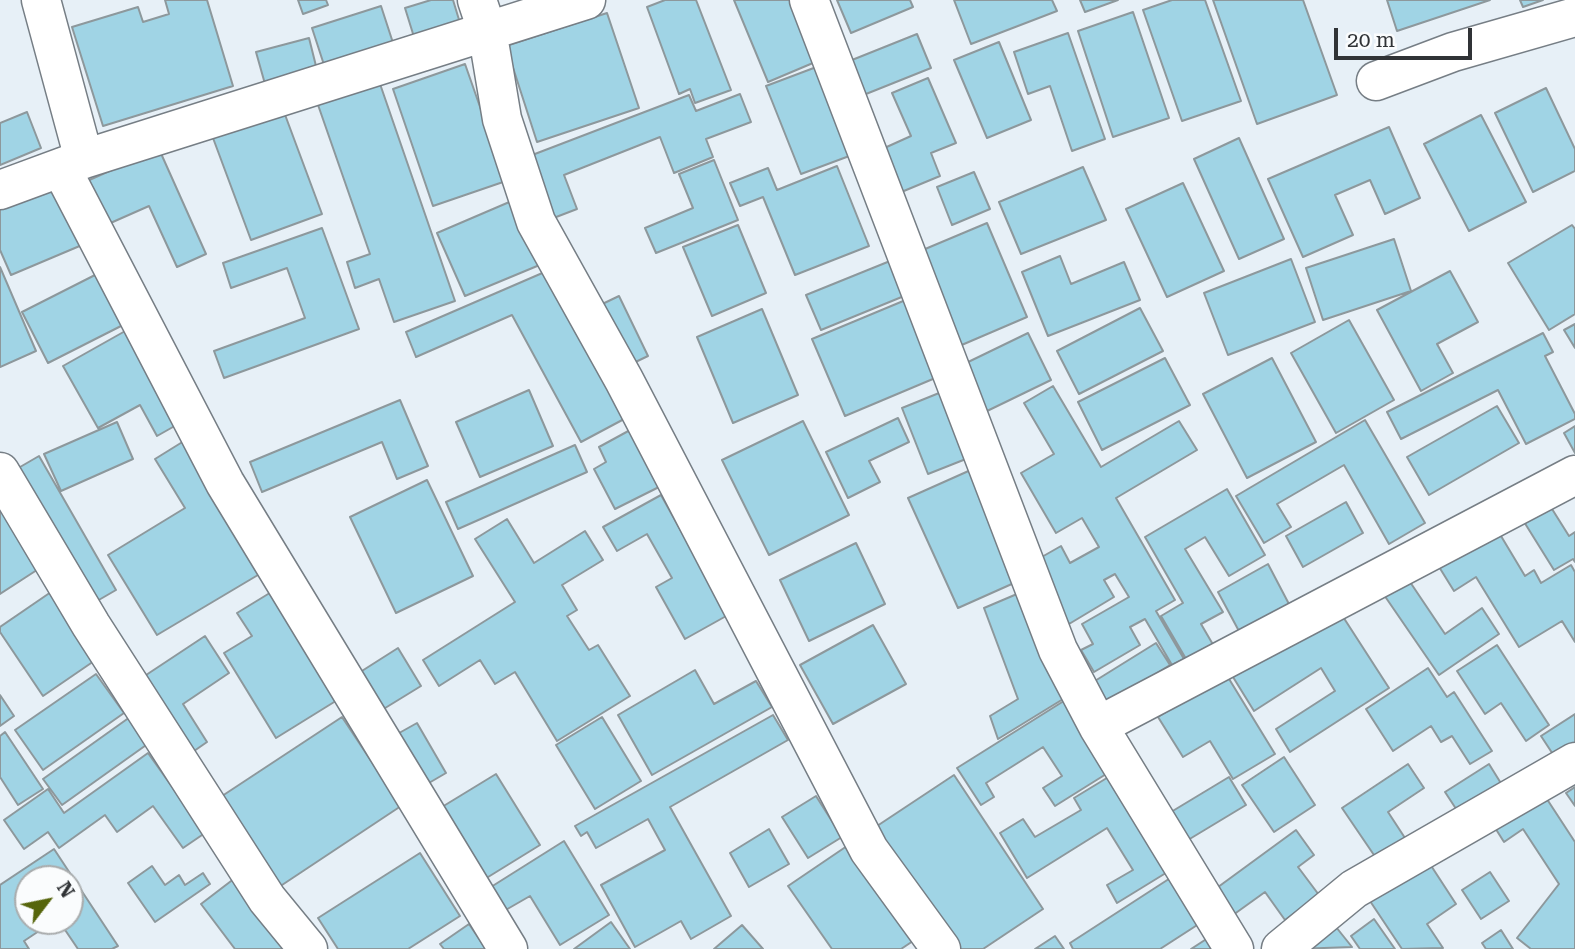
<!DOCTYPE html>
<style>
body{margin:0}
#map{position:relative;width:1575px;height:949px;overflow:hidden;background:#e7f0f7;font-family:"Roboto Serif",serif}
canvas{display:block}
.north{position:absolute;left:14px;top:865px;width:70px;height:70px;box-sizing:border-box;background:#fafcfd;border:2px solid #a9acad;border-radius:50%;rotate:58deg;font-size:19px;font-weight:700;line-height:28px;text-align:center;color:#303336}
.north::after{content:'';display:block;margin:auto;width:24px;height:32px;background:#56650b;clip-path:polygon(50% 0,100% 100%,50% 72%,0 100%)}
.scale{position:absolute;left:1334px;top:28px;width:138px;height:32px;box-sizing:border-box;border:4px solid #303336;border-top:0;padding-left:9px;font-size:21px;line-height:24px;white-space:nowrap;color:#303336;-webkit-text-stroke:5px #fafcfd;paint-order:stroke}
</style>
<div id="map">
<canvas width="1575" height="949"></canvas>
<div class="north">N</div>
<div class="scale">20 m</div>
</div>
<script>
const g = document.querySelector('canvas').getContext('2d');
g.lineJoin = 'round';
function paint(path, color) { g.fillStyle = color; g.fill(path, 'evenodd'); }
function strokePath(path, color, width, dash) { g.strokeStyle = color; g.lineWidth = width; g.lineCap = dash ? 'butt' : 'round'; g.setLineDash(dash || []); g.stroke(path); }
const building = new Path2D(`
 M165 0H207L233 86 103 126 72 27 138 7 143 22 169 14Z
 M298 0H326L328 5 303 14Z
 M431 0H453L460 23 414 37 405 8Z
 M665 0H696L731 90 695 103 690 89 679 94 647 7Z
 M734 0H795L820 60 768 82Z
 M837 0H910L913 7 851 33Z
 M954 0H1052L1057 11 971 44Z
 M1080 0H1118L1085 12Z
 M1172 0H1205L1241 101 1182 121 1143 10Z
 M1213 0H1303L1337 95 1257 124Z
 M1387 0H1490L1397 31Z
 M1520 0H1543L1523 7Z
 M381 6 395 49 326 71 312 28Z
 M1133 12 1169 118 1113 137 1078 31Z
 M607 13 639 108 537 142 506 46Z
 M1068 33 1105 139 1072 151 1050 86 1028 94 1014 52Z
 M917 34 931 68 861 96 847 62Z
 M309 38 317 70 265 84 256 52Z
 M999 42 1031 120 987 138 954 60Z
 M465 64 506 181 433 206 393 89Z
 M819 66 852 155 801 174 766 86Z
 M928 78 956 143 931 153 940 176 899 193 880 150 911 136 892 93Z
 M379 81 455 301 394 322 379 279 355 288 347 262 370 254 317 102Z
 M1546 88 1575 149V171L1533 192 1495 113Z
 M740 94 751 122 706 139 713 157 674 173 660 137 564 175 577 209 551 219 527 157 689 95 696 111Z
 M27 112 41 148 0 165V123Z
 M284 112 322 214 251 240 213 138Z
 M1481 115 1526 202 1469 231 1424 144Z
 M1389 127 1420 198 1385 214 1370 180 1335 195 1353 235 1303 257 1268 179Z
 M1239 138 1284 239 1239 259 1194 159Z
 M159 149 206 254 177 267 149 206 106 225 87 181Z
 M714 160 738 220 656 253 645 228 693 208 679 174Z
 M837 166 869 246 795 275 763 197 740 206 730 183 768 168 777 190Z
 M1083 167 1106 220 1021 254 999 202Z
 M974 172 990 209 952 225 937 187Z
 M55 181 82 245 11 275 0 250V205Z
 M1183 183 1224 271 1167 297 1126 209Z
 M514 200 542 264 465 296 437 233Z
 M987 223 1027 317 957 347 918 252Z
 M738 225 766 293 712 316 683 247Z
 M1572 225 1575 229V314L1549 330 1508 263Z
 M322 228 359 329 224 378 214 351 305 318 287 268 231 288 223 263Z
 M1394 239 1411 291 1323 320 1306 268Z
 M1060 256 1071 284 1124 262 1140 300 1048 336 1022 272Z
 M895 259 909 294 821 330 806 295Z
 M1291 259 1315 322 1228 355 1204 293Z
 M0 267 36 351 0 367Z
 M547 271 626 418 581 442 512 315 416 357 406 332Z
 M1450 271 1478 322 1437 344 1453 373 1421 391 1377 310Z
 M97 274 123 325 48 363 22 312Z
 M619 296 648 356 623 368 594 308Z
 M908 299 940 376 845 416 812 339Z
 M1140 308 1163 351 1079 394 1057 351Z
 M762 309 798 395 733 423 697 337Z
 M1349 320 1394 400 1336 433 1291 353Z
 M1575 324V348L1564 330Z
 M127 330 180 423 157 436 140 405 98 428 63 366Z
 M1028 333 1051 380 985 412 962 365Z
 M1543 333 1553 352 1545 356 1575 414V419L1526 444 1498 390 1401 439 1387 412Z
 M1165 358 1190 405 1102 450 1078 402Z
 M1272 358 1316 442 1247 478 1203 394Z
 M1053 386 1101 467 1179 421 1197 450 1116 498 1175 600 1156 611 1184 659 1172 665 1145 619 1130 627 1140 645 1094 672 1081 650 1093 644 1082 624 1129 597 1115 574 1104 580 1114 597 1069 624 1033 562 1061 546 1070 563 1099 547 1082 518 1056 533 1021 473 1054 454 1024 403Z
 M949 389 976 455 928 474 902 408Z
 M529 390 553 446 480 477 456 422Z
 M400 400 428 466 397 479 382 442 262 492 250 462Z
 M1497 406 1519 443 1429 495 1407 457Z
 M898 418 909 442 869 461 880 482 848 498 826 452Z
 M1365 420 1425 523 1389 544 1344 465 1277 504 1291 527 1264 543 1236 496Z
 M803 421 849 515 769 555 722 460Z
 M117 422 133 459 61 491 44 454Z
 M1575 426V453L1564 433Z
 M632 429 661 486 615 509 594 469 606 462 599 447Z
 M184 441 263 572 157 635 108 555 185 508 155 459Z
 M575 445 587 472 458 529 446 502Z
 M39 456 116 590 85 608 8 474Z
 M973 469 1023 579 958 608 908 498Z
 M427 480 473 576 396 613 350 517Z
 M1227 489 1265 555 1229 576 1205 537 1185 549 1223 612 1201 624 1215 648 1189 664 1161 616 1183 603 1145 537Z
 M661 495 728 615 685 639 656 587 672 578 647 534 617 551 603 527Z
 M1547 501 1569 536 1575 532V562L1573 559 1554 570 1521 517Z
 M1346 502 1363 533 1303 567 1286 536Z
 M0 509 40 568 0 594Z
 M507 519 534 563 585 531 603 560 562 585 577 610 567 616 589 650 598 645 630 696 557 741 515 672 495 684 480 660 439 686 423 660 515 602 475 539Z
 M1495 526 1525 576 1534 570 1541 583 1571 565 1575 572V642L1562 621 1519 647 1476 577 1454 591 1436 562Z
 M856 543 885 604 809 641 780 580Z
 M1268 564 1290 606 1240 633 1218 592Z
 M1406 576 1445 634 1482 608 1499 634 1439 675 1382 592Z
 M273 591 339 699 276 738 224 653 252 636 237 613Z
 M1024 591 1068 696 998 739 990 716 1018 699 984 608Z
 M51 592 97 659 43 696 0 632V627Z
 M1338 609 1389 688 1290 752 1276 729 1335 691 1321 668 1254 711 1233 677Z
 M873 625 906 684 833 724 800 665Z
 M205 636 229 673 183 704 207 742 184 758 134 683Z
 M1156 643 1170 665 1104 706 1090 684Z
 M1497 645 1549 725 1526 741 1501 703 1485 714 1457 671Z
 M398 648 421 686 377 713 354 676Z
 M1428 668 1447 697 1454 692 1492 751 1470 764 1452 736 1441 742 1431 726 1393 751 1366 709Z
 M695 670 714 704 756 681 772 707 652 775 618 715Z
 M96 674 124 713 43 770 15 730Z
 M1226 674 1275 754 1233 779 1210 741 1183 757 1158 717Z
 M0 695 14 716 0 726Z
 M1067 699 1111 771 1055 806 1043 788 1062 776 1043 747 986 783 994 797 981 805 957 768Z
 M1575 714V755L1560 765 1541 736Z
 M773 715 788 740 670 807 731 916 691 939 681 921 635 947 601 885 665 850 648 819 596 848 587 832 581 836 575 826Z
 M130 717 149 743 62 805 43 779Z
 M342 717 401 806 276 889 216 800Z
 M602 717 641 781 595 809 556 745Z
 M417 723 446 773 422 787 392 737Z
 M5 732 43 789 18 805 0 777V736Z
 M148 753 205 833 183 848 153 806 117 832 105 815 59 848 48 832 24 849 4 820 48 789 64 813Z
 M1284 757 1315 805 1274 832 1242 785Z
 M1408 764 1424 788 1388 812 1405 838 1376 858 1342 808Z
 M1489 764 1507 793 1464 821 1445 792Z
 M1115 773 1174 868 1117 903 1107 885 1133 870 1107 828 1027 878 1000 833 1023 819 1035 837 1081 810 1074 798Z
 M496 774 540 845 480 882 437 810Z
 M954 775 1043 909 983 949H950L871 830Z
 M1229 777 1246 805 1183 843 1166 815Z
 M1575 787V806L1566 793Z
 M1541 790 1575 842V949H1531L1517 938 1559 884 1523 829 1504 842 1492 823Z
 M816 796 842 837 808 858 782 817Z
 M769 829 789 864 749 887 730 853Z
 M1296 830 1314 855 1298 867 1319 895 1285 920 1265 892 1233 915 1214 890Z
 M564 841 609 915 560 945 530 896 497 915 483 892Z
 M847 846 913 941 901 949H832L788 886Z
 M54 849 118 946 112 949H78L59 921H70V879H28V921H54L24 941 29 949H0V885Z
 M420 853 460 916 408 949H338L318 918Z
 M1428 861 1456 904 1427 924 1443 948 1402 949 1370 901Z
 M152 866 165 885 179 875 185 885 203 873 210 884 155 922 128 883Z
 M1490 872 1509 901 1481 919 1462 890Z
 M1175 875 1205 920 1160 949H1073L1070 943Z
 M235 878 289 949H235L201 904Z
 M1374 919 1395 949H1360L1351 936Z
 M611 922 630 949H574Z
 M1332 922 1352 947 1296 949Z
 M469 924 486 949H444L440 944Z
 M742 925 763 949H714Z
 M1501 930 1513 949H1486L1482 943Z
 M1055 936 1064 949H1035Z
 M1211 936 1219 949H1191Z`);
const minor = new Path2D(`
 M41 0 84 159
 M477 0 487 30 502 119 536 222 624 380 869 850 941 949
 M809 0 1058 650 1098 726 1234 949
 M1376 81 1453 52 1575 17
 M61 168 225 483 508 949
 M0 190 84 159 586 0
 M0 472 91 625 267 899 308 949
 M1098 726 1575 475
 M1281 949 1354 889 1575 762`);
paint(building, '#a0d4e5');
strokePath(building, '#8d989c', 2);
strokePath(minor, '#767e85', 41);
strokePath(minor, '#fff', 38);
</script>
